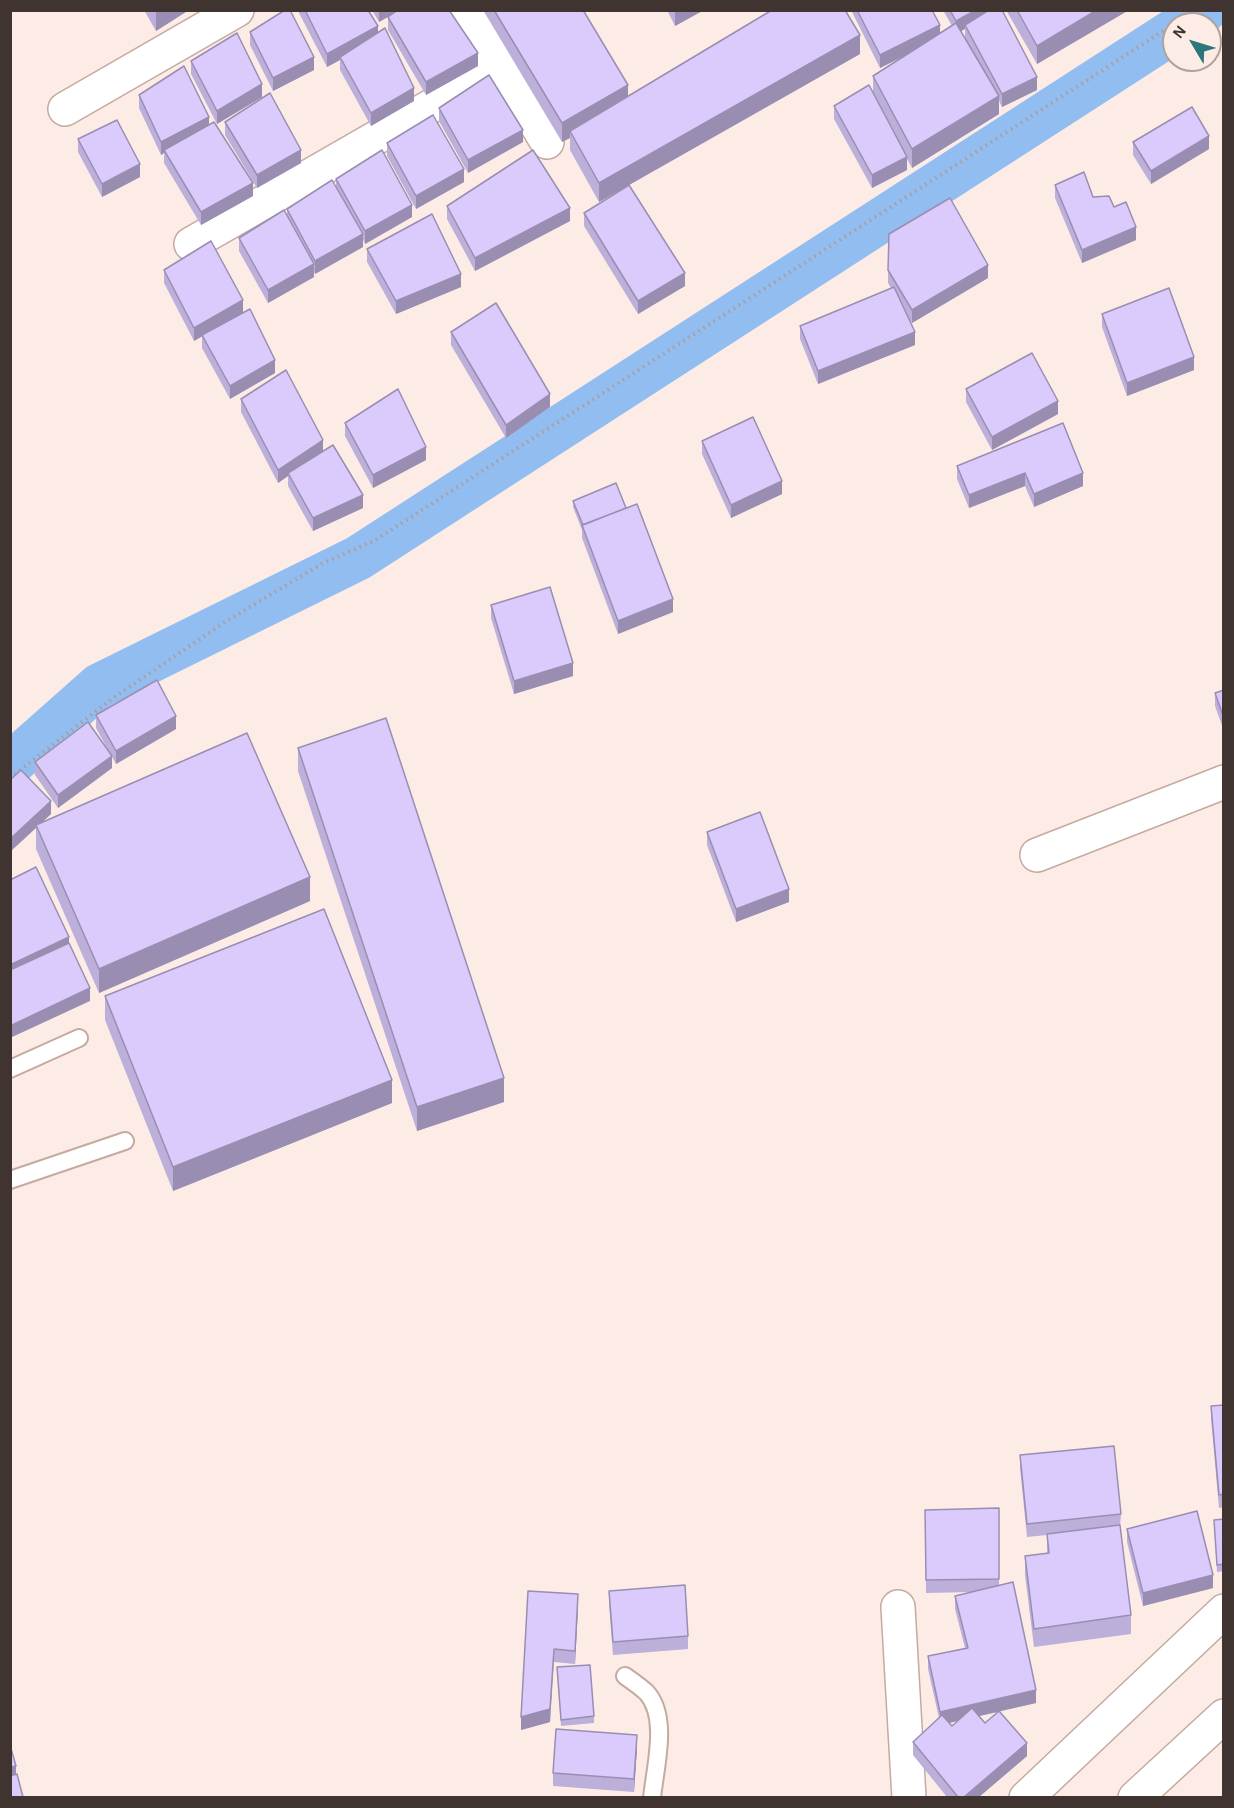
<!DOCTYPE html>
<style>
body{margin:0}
#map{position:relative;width:1234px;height:1808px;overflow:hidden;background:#fdece6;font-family:"Alegreya Sans",sans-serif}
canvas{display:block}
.frame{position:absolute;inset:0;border:12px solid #3f3430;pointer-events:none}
.north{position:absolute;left:1162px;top:12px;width:60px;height:60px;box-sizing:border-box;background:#fdece6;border:2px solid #b1a29d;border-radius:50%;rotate:308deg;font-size:16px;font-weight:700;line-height:24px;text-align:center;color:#3f3430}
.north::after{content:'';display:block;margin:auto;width:21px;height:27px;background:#2d767e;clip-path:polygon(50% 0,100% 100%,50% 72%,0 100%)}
</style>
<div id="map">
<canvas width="1234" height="1808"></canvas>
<div class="frame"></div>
<div class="north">N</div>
</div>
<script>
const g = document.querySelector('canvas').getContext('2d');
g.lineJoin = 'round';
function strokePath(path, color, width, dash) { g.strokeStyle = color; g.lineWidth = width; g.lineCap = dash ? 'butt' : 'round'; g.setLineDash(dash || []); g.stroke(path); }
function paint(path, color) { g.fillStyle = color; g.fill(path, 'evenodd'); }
const canal = new Path2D(`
 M1184 24 1205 10
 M10 765 99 686 358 558 1174 31`);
const path = new Path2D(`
 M1175 24 1196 10
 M10 778 113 698 225 622 323 563 374 541 1174 24`);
const lane = new Path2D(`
 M10 1069 79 1038
 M10 1180 125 1141
 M625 1676C632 1681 641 1687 647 1693 669 1718 655 1767 652 1798`);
const street = new Path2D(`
 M467 10 547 142
 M65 109 237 10
 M191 244 501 66
 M1037 855 1224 782
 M898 1607 909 1798
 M1026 1798 1224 1611`);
const highway = new Path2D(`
 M1135 1798 1224 1716`);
const wall = new Path2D(`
 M144 10H189L156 31Z
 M299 10H368L378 33 414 101 371 126 340 70V60L327 67 299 13Z
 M372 10H449L478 66 426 95 388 30V17L379 22Z
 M483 10H583L628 96 860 54 599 202 570 150V138L562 142Z
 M667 10H704L675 26Z
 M851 10H932L940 34 952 26 943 10H1002L1037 90 1002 107 999 101V114L912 168 907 159V170L872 188 834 119V106L873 93V76L908 54 880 68ZM965 29V38L961 31Z
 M1006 10H1129L1037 64Z
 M250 32 314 70 273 91 250 45Z
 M191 61 262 97 217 124 191 74Z
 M139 95 209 125 253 196 201 225 164 163V153L161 155 139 108Z
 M439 108 523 142 468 173 439 121Z
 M225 122 301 163 257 188 225 135Z
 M78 139 140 177 102 197 78 152Z
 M1133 142 1209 149 1151 184 1133 155Z
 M387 143 464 182 416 209 387 156Z
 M336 179 412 217 365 244 363 239V247L315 274 314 272V277L268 303 239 251V238L287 215V209L336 187Z
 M1055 185 1093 197 1114 207 1136 240 1082 263 1055 198Z
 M447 206 570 221 475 271 447 219Z
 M584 213 685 286 638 314 584 226Z
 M367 249 461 287 396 314 367 262Z
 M164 270 243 313 275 373 230 399 202 348V336L194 341 164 283Z
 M888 270 988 278 912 323 907 316 915 345 818 384 800 339V326L891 288 888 283Z
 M1102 314 1194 370 1127 396 1102 327Z
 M451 332 550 407 506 438 451 345Z
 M966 389 1058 414 992 450 966 402Z
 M241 399 323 451 363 508 313 531 288 486V476L278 483 241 412Z
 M345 423 426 460 373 488 345 436Z
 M702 441 782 494 731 518 702 454Z
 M957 466 1083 473V486L1034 507 1025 486 969 508 957 479Z
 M573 501 626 508 673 612 618 634 582 538V530L573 507Z
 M491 605 573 676 514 694 491 618Z
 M1224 690V731L1215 706V693Z
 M96 715 176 729 116 764 112 757V768L58 808 35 775V762L108 750 96 728Z
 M298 748 504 1102 417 1131 298 771Z
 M10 780 51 814 41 823 310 901 99 993 36 849V828Z
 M707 832 789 902 736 922 707 845Z
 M105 996 392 1103 173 1191 105 1020Z
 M1224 1405V1507L1219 1508 1211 1419V1406Z
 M1020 1455 1121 1514 1120 1527 1131 1615V1634L1034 1647 1025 1575V1556L1047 1553V1535L1027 1537 1020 1468Z
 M999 1508V1585L1036 1703 1000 1711 1027 1756 979 1797H947L913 1755V1742L939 1718 928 1669V1656L965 1648 955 1609V1596L971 1592 926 1593 925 1510ZM998 1712 985 1723 979 1716ZM957 1721 952 1726 949 1723Z
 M1224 1519V1571L1217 1572 1214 1520Z
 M1127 1529 1213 1588 1143 1606 1127 1542Z
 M528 1591 578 1607 575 1664 554 1662 550 1722 521 1730Z
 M609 1591 688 1636V1649L613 1655 609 1604Z
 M557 1667 594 1716V1723L561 1726Z
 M637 1748 634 1792 553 1786V1773Z`);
const shadedWall = new Path2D(`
 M159 10H189L156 31V12Z
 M379 10H400L379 22Z
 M675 10H704L675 26Z
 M976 10H991L965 25V29L956 34V21Z
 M1097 10H1129L1037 64V46Z
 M940 25V38L880 68V55Z
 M378 26V39L340 57V60L327 67V54Z
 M860 35V54L599 202V183Z
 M478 53V66L426 95V82Z
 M314 57V70L273 91V78Z
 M1037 77V90L1002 107V94Z
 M262 84V97L217 124V111Z
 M628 85V104L570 131V138L562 142V123Z
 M414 88V101L371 126V113Z
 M999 96V114L912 168V149Z
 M209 117V130L164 150V153L161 155V142Z
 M523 130V142L468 173V160Z
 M1209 136V149L1151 184V171Z
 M301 150V163L257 188V175Z
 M907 157V170L872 188V175Z
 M140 164V177L102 197V184Z
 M464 169V182L416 209V196Z
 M253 183V196L201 225V212Z
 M412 205V217L365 244V231Z
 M570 208V221L475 271V258Z
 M1136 227V240L1082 263V250Z
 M363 234V247L315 274V261Z
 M314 264V277L268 303V290Z
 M988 265V278L912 323V310Z
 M685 273V286L638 314V301Z
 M461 274V287L396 314V301Z
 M243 300V313L194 341V328Z
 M915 332V345L818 384V371Z
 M1194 357V370L1127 396V383Z
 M275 360V373L230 399V386Z
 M550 394V407L506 438V425Z
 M1058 401V414L992 450V437Z
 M323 440V453L288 473V476L278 483V470Z
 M426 447V460L373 488V475Z
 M1025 473V486L969 508V495Z
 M1083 473V486L1034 507V494Z
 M782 481V494L731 518V505Z
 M363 495V508L313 531V518Z
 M673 599V612L618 634V621Z
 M573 663V676L514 694V681Z
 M176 716V729L116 764V751Z
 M112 756V768L58 808V795Z
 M51 801V814L37 827 36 825V828L10 852V839Z
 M310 877V901L99 993V969Z
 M789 889V902L736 922V909Z
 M69 937V956L10 983V965Z
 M90 988V1001L10 1038V1026Z
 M504 1078V1102L417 1131V1107Z
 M392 1080V1103L173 1191V1167Z
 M1213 1575V1588L1143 1606V1593Z
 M578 1594V1607L575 1664V1651Z
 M554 1649 550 1722 521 1730V1717Z
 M1036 1690V1703L940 1725V1712Z
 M637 1735V1748L634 1792V1779Z
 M1027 1743V1756L979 1797H964Z
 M16 1766V1779L10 1780V1767Z`);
const building = new Path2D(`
 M285 10H290L314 57 273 78 250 32Z
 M305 10H368L378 26 327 54Z
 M398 10H449L478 53 426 82 388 17Z
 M494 10H583L628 85 562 123Z
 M772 10H845L860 35 599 183 570 131Z
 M857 10H932L940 25 880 55Z
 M950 10H976L956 21Z
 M989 10H1002L1037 77 1002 94 965 25Z
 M1017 10H1097L1037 46Z
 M956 23 999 96 912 149 873 76Z
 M385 28 414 88 371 113 340 57Z
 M237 33 262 84 217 111 191 61Z
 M184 66 209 117 161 142 139 95Z
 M489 75 523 130 468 160 439 108Z
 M869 85 907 157 872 175 834 106Z
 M270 93 301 150 257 175 225 122Z
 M1192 107 1209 136 1151 171 1133 142Z
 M433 115 464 169 416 196 387 143Z
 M117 120 140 164 102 184 78 139Z
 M214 122 253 183 201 212 164 150Z
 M382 150 412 205 365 231 336 179Z
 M533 150 570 208 475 258 447 206Z
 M1084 172 1093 197 1109 196 1114 207 1126 202 1136 227 1082 250 1055 185Z
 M332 180 363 234 315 261 287 209Z
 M629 185 685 273 638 301 584 213Z
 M950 198 988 265 912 310 888 270 889 234Z
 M284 210 314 264 268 290 239 238Z
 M432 214 461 274 396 301 367 249Z
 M211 241 243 300 194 328 164 270Z
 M894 287 915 332 818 371 800 326Z
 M1169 288 1194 357 1127 383 1102 314Z
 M496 303 550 394 506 425 451 332Z
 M250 309 275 360 230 386 202 335Z
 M1032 353 1058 401 992 437 966 389Z
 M286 370 323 440 278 470 241 399Z
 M398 389 426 447 373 475 345 423Z
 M753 417 782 481 731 505 702 441Z
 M1063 423 1083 473 1034 494 1025 473 969 495 957 466Z
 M333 445 363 495 313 518 288 473Z
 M616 483 626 508 583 525 573 501Z
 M637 504 673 599 618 621 582 525Z
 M550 587 573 663 514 681 491 605Z
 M157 680 176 716 116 751 96 715Z
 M1224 690V718L1215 693Z
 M386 718 504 1078 417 1107 298 748Z
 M88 722 112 756 58 795 35 762Z
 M247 733 310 877 99 969 36 825Z
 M21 770 51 801 10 839V780Z
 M760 812 789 889 736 909 707 832Z
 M36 867 69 937 10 965V880Z
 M324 909 392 1080 173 1167 105 996Z
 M69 943 90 988 10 1026V970Z
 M1224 1405V1494L1219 1495 1211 1406Z
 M1114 1446 1121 1514 1027 1524 1020 1455Z
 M999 1508V1579L926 1580 925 1510Z
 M1197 1511 1213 1575 1143 1593 1127 1529Z
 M1224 1519V1564L1217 1565 1214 1520Z
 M1120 1525 1131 1615 1034 1629 1025 1556 1049 1553 1047 1534Z
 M1013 1582 1036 1690 940 1712 928 1656 968 1648 955 1596Z
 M685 1585 688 1636 613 1642 609 1591Z
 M528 1591 578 1594 575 1651 554 1649 550 1709 521 1717Z
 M590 1665 594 1716 561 1720 557 1667Z
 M972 1708 985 1723 999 1711 1027 1743 964 1797H958L913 1742 942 1715 952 1726Z
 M556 1729 637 1735 634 1779 553 1773Z
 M10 1745 16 1766 10 1767Z
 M17 1774 23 1797H10V1776Z`);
strokePath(canal, '#92bdf1', 45);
strokePath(lane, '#c4aaa0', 20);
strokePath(street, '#c4aaa0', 36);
strokePath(highway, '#c4aaa0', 36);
strokePath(path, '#ab9d98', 4, [1.5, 4.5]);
strokePath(lane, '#fff', 16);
strokePath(street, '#fff', 33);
strokePath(highway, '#fff', 33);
paint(wall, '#bcafda');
paint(shadedWall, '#998eb1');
paint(building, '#dbcbfd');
strokePath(building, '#998eb1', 1.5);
</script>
